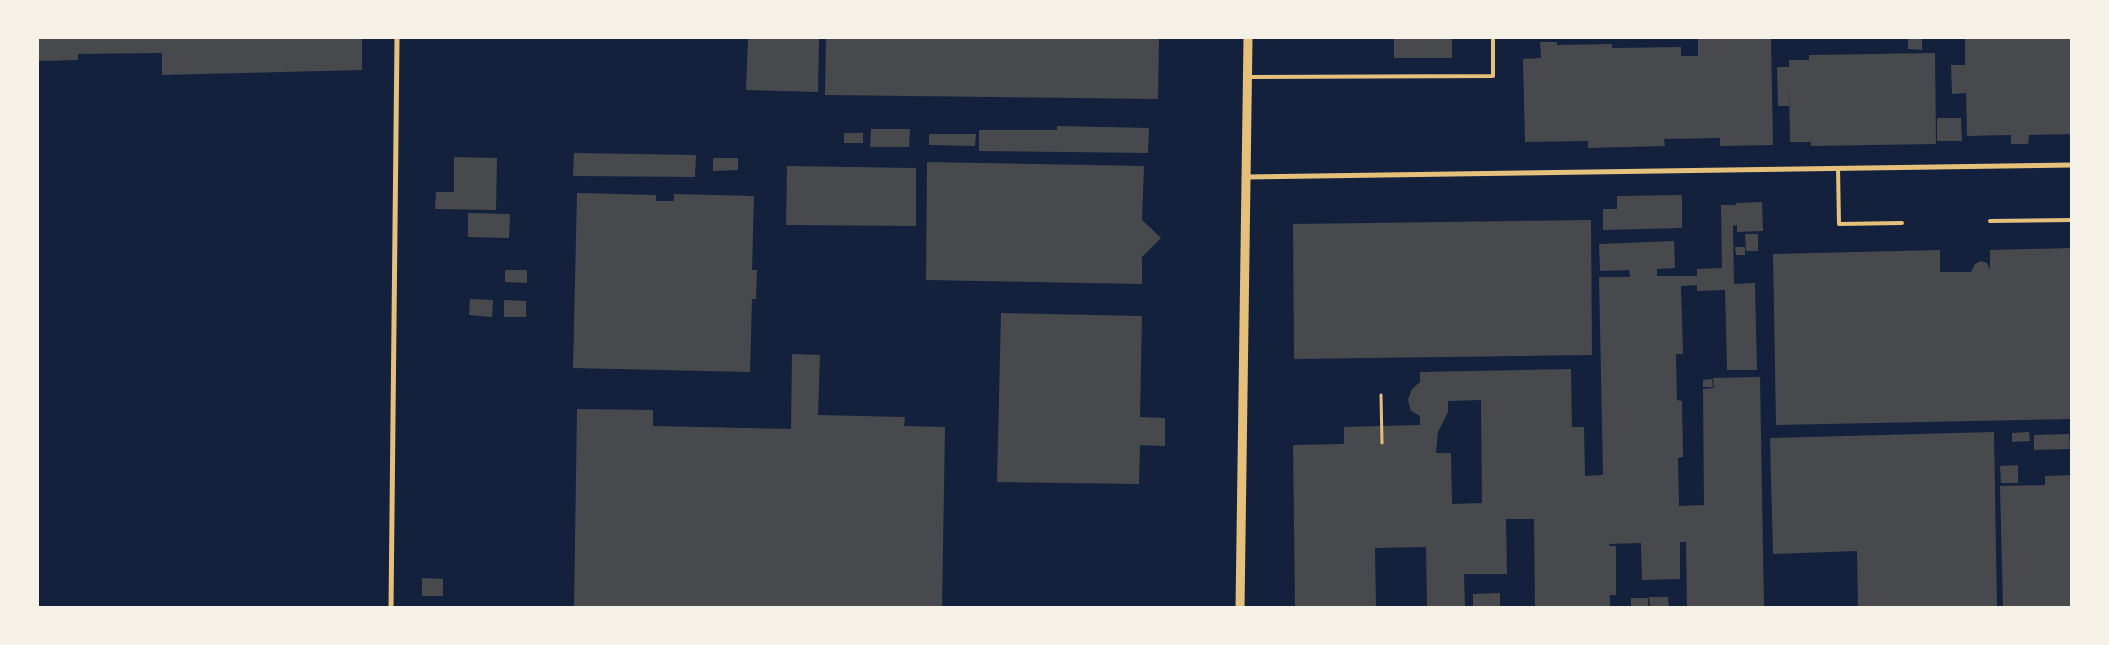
<!DOCTYPE html>
<style>
body{margin:0}
#map{position:relative;width:2109px;height:645px;overflow:hidden;background:#14213d;font-family:Barlow,sans-serif}
canvas{display:block}
.frame{position:absolute;inset:0;border:39px solid #f6f1e7;pointer-events:none}
</style>
<div id="map">
<canvas width="2109" height="645"></canvas>
<div class="frame"></div>
</div>
<script>
const g = document.querySelector('canvas').getContext('2d');
g.lineJoin = 'round';
function paint(path, color) { g.fillStyle = color; g.fill(path, 'evenodd'); }
function strokePath(path, color, width, dash) { g.strokeStyle = color; g.lineWidth = width; g.lineCap = dash ? 'butt' : 'round'; g.setLineDash(dash || []); g.stroke(path); }
const building = new Path2D(`
 M38 38H362V70L162 75V53L78 54V60L38 61Z
 M748 38H819L818 92 746 90Z
 M826 38H1159L1158 99 825 95Z
 M1394 38H1452V58H1394Z
 M1698 38H1771L1773 145 1720 146V138L1664 139 1665 146 1588 148V141L1525 142 1523 59 1541 58 1540 42H1557V45L1612 44V48L1681 47V56H1698Z
 M1908 38H1922V50L1908 49Z
 M1965 38H2072V134L2029 135 2028 144H2011V135L1967 136 1966 93 1952 94 1951 65H1965Z
 M1935 53 1936 144 1811 146V142H1790L1789 87V106H1778L1777 67H1789V60H1809V55Z
 M1937 118H1961L1962 141H1937Z
 M1057 126 1149 128 1148 153 979 151V130H1057Z
 M871 129H910L909 147H870Z
 M844 133H863V143H844Z
 M929 134H976L975 146 929 145Z
 M574 153 696 155 695 177 573 176Z
 M454 157 497 158 496 210 435 209 436 192H454Z
 M713 158H738V170L713 171Z
 M927 162 1144 166 1142 220 1161 238 1142 257V284L926 280Z
 M787 166 916 168V226L786 225Z
 M577 193 656 195V201H674V194L754 196 752 270H757L756 299H752L750 372 573 368Z
 M1682 195V228L1603 230V209H1617V196Z
 M1762 202 1763 231 1737 232V225L1733 226 1734 284 1755 283 1757 370H1727L1725 290 1697 291V285L1681 286 1683 354H1676L1677 400 1682 401 1683 457 1678 458 1679 506 1704 505 1703 389 1714 388 1713 378 1760 377 1764 608H1687L1686 542H1680V579L1642 580 1641 543 1609 544V546H1616V595H1610V608H1535L1534 519H1506L1507 574H1464L1465 608H1427L1426 547 1375 548 1376 608H1295L1293 445 1344 444V427L1420 425V416L1411 411 1408 400 1412 389 1420 382V372L1571 369 1572 427H1584L1585 476 1603 475 1599 277H1630L1629 270 1600 271 1599 244 1674 241 1675 268 1657 269V276H1697V269L1722 268 1721 205H1736V203ZM1481 400 1482 503 1452 504 1451 453H1436L1438 432 1448 412V401Z
 M468 213 510 214 509 238 468 237Z
 M1591 220 1592 355 1294 359 1293 224Z
 M1745 234H1758V251H1746Z
 M1735 247H1745V255H1736Z
 M2072 248V419L1776 425 1773 254 1940 250V272H1971L1975 264 1981 261 1987 263 1990 270V250Z
 M505 270H527V283L505 282Z
 M470 299 493 300 492 317 469 315Z
 M504 300 526 301V317H504Z
 M1001 313 1142 316 1140 417 1165 418V446L1140 445 1139 484 997 482Z
 M792 354 820 355 818 415 905 417 904 426 945 427 942 608H574L577 409 653 410V426L791 429Z
 M1712 379 1713 387H1703V380Z
 M1994 432 1997 608H1858L1857 551 1773 554 1770 438Z
 M2029 432 2030 441 2012 442V433Z
 M2069 434 2070 449 2034 450V435Z
 M2018 465V483H2001L2000 466Z
 M2072 475V608H2003L2000 486 2045 485V476Z
 M422 578 443 579V596H422Z
 M1500 593V608H1473V594Z
 M1649 597H1668L1669 608H1650Z
 M1631 598H1648V608H1631Z`);
const path = new Path2D(`
 M1381 395 1382 443`);
const service = new Path2D(`
 M1249 77 1493 76V38
 M1838 168 1839 224 1902 223
 M1990 221 2072 220`);
const minor = new Path2D(`
 M1246 177 2072 165
 M391 608 397 38`);
const tertiary = new Path2D(`
 M1240 608 1248 38`);
paint(building, '#48494c');
strokePath(path, '#e5c07b', 3);
strokePath(service, '#e5c07b', 4);
strokePath(minor, '#e5c07b', 5);
strokePath(tertiary, '#e5c07b', 9);
</script>
